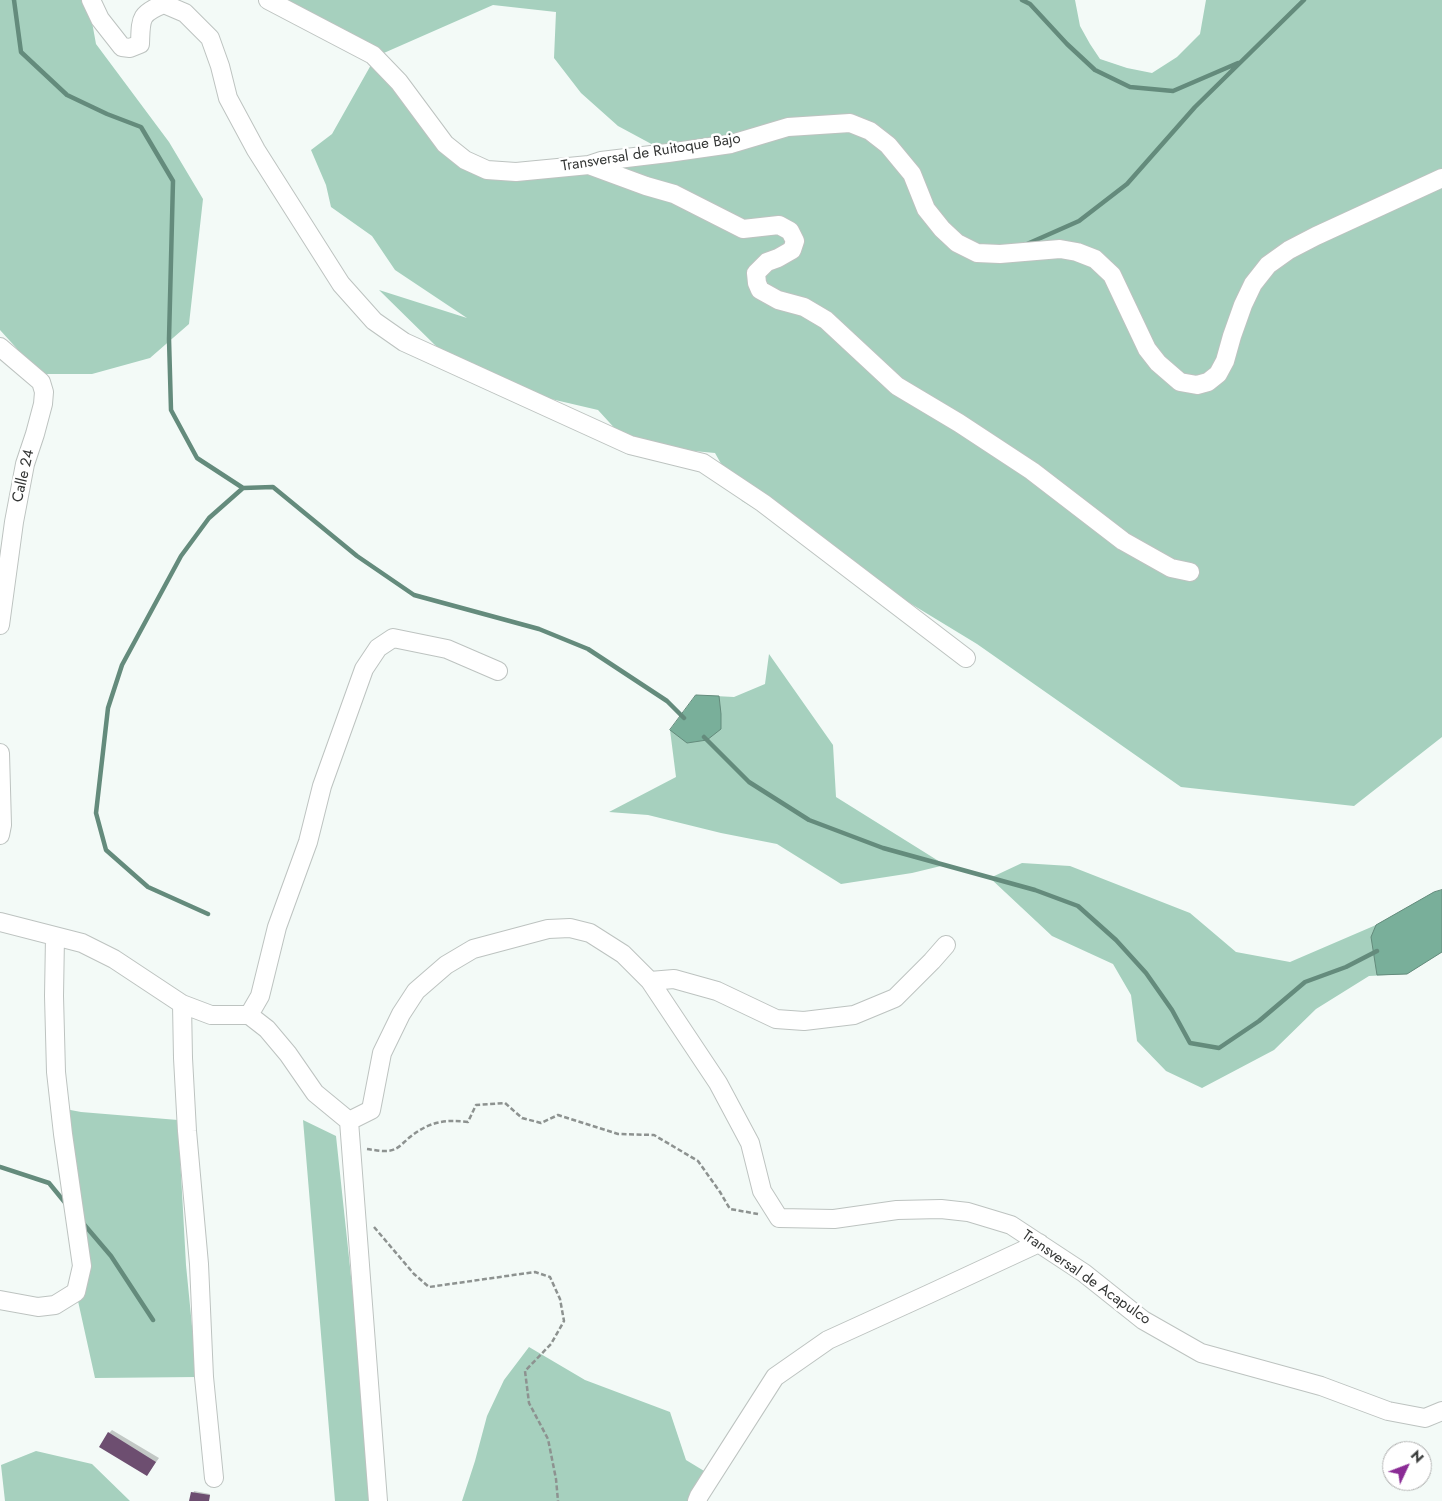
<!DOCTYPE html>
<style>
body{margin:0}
#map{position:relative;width:1442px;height:1501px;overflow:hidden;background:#f3faf7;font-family:Jost,sans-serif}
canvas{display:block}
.north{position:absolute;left:1382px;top:1441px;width:50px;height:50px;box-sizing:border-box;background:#fff;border:1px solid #aeafae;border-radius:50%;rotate:47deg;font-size:14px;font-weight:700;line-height:20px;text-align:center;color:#343635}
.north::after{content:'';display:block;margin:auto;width:18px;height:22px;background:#8a2b95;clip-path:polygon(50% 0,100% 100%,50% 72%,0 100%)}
</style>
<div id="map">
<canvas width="1442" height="1501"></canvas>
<div class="north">N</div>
</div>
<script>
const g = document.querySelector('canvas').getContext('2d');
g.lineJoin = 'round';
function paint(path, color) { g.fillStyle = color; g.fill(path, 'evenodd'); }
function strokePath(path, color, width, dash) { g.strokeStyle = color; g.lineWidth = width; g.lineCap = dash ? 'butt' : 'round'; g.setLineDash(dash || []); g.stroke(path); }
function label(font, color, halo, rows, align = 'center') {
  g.font = font + ' Jost,sans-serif'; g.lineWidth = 5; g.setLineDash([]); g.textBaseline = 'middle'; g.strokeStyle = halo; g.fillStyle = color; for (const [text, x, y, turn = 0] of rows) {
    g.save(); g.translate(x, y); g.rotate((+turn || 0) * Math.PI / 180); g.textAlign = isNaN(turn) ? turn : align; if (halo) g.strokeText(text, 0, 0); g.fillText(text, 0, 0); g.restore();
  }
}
const green = new Path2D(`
 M0 0H88L96 44 169 142 203 199 189 324 150 358 92 374H40L0 330Z
 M269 0H1075L1080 26 1090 44 1100 59 1127 68 1152 73 1177 57 1200 34 1206 0H1442V737L1354 806 1181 787 977 644 742 501 715 453 630 445 598 410 551 399 493 379 438 348 379 290 467 318 395 270 372 236 331 207 326 185 311 150 332 134 376 56ZM493 5 556 12 554 58 581 93 618 126 670 154 487 170 445 144 377 56Z
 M769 654 833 745 836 797 945 865 912 873 841 884 777 844 721 833 648 815 609 812 676 777 670 730 696 695 734 697 765 684Z
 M1022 863 1070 866 1190 913 1236 952 1290 962 1376 925 1434 892 1442 890V952L1407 974 1369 976 1316 1009 1274 1050 1202 1088 1166 1071 1137 1041 1131 995 1113 964 1052 936 990 878Z
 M60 1108 81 1112 178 1120 186 1265 197 1377 95 1378 76 1292Z
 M303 1120 336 1136 375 1501H335Z
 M529 1347 585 1380 670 1412 686 1460 714 1477 706 1501H462L475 1461 487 1416 504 1380Z
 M36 1451 92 1464 130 1501H5L1 1465Z`);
const water = new Path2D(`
 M696 695 719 696 721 714V729L707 740 687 743 670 730Z
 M1442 890V952L1407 974 1377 975 1371 937 1376 925 1434 892Z`);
const shadow = new Path2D(`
 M112 1430 159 1458 147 1475 109 1433Z
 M194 1491 210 1494 209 1501H191Z`);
const stream = new Path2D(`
 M14 0 21 52 67 95 107 114 141 127 173 181 169 339 171 410 197 458 243 488 273 487 357 556 414 595 539 629 588 649 667 701 684 718
 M1022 0 1030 4 1067 44 1095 70 1130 87 1173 91 1238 63
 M1027 244 1079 221 1127 184 1195 107 1304 0
 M704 737 749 782 809 820 883 848 1035 890 1078 906 1116 940 1146 973 1172 1010 1190 1043 1219 1048 1259 1021 1305 982 1346 967 1377 951
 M208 914 148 887 106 850 96 813 108 708 122 665 181 556 209 518 243 488
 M0 1167 49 1183 67 1205
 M82 1222 111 1256 153 1320`);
const building = new Path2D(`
 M108 1432 156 1462 147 1476 99 1447Z
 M191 1492 210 1495 209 1501H189Z`);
const path = new Path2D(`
 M367 1149C376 1150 387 1153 395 1149 400 1147 405 1141 410 1137 429 1122 444 1119 468 1122L476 1105 505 1103 522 1118 541 1123 558 1115 618 1134 654 1135 698 1161 720 1192 730 1209 758 1214
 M374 1227 414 1274 429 1287 535 1272 550 1277 560 1299 564 1321 551 1344 525 1371 529 1403 548 1439 556 1479 558 1501`);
const minor = new Path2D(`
 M91 0 100 19 122 47 130 48 140 44C141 19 139 14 164 4L185 13 210 38 220 66 228 98 256 150 341 284 374 321 404 342 630 445 703 463 763 503 966 658
 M268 0 373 55 399 82 445 144 465 160 487 170 516 172 589 165 601 161 668 153 731 144 788 127 850 123 870 131 888 145 912 174 926 209 942 229 957 243 977 253 1000 254 1060 249 1077 252 1095 259 1112 275 1147 349 1158 363 1180 382 1197 385 1208 382 1218 374 1225 361 1232 336 1243 305 1253 284 1268 265 1289 250 1316 236 1442 178
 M589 165 646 186 674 194 743 229 779 225 790 231 795 241 792 250 778 258 767 262 756 273 757 283 760 290 778 300 804 307 826 320 897 386 959 423 1032 471 1123 541 1171 568 1190 572
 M0 347 41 382 44 392 43 404 35 434 25 464 14 522 0 625
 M0 753 2 825 0 835
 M0 922 82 943 114 959 182 1004 211 1015H249L267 1029 288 1054 315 1093 349 1121 371 1110 382 1053 401 1014 416 991 446 965 473 949 548 929 570 928 590 933 623 954 650 981 718 1083 750 1143 762 1191 779 1218 834 1219 897 1210 941 1209 968 1212 1011 1225 1084 1273 1143 1320 1201 1353 1321 1386 1388 1411 1425 1418 1442 1411
 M650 981 674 979 717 991 776 1019 804 1021 854 1015 895 998 932 961 946 945
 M182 1004 183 1058 187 1131 199 1264 204 1377 214 1478
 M249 1015 260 996 277 927 308 842 322 786 364 669 378 648 393 638 447 649 498 671
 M349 1121 378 1501
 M0 1300 38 1307 55 1305 76 1292 82 1266 63 1134 56 1072 54 996 55 937
 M697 1501 699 1496 775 1377 828 1340 929 1294 1039 1243`);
const streetNames = [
 ["Transversal de Ruitoque Bajo",651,153,-9],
 ["Calle 24",24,476,-77],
 ["Transversal de Acapulco",1086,1278,35]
];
paint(green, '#a6d0be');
paint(water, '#79af9a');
strokePath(water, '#648b7c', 1);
paint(shadow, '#0003');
strokePath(stream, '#648b7c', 4.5);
paint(building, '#6d4e70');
strokePath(minor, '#bdc3c0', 20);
strokePath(path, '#8d9290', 2.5, [5, 2.5]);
strokePath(minor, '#fff', 18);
label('15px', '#343635', '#fff', streetNames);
</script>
